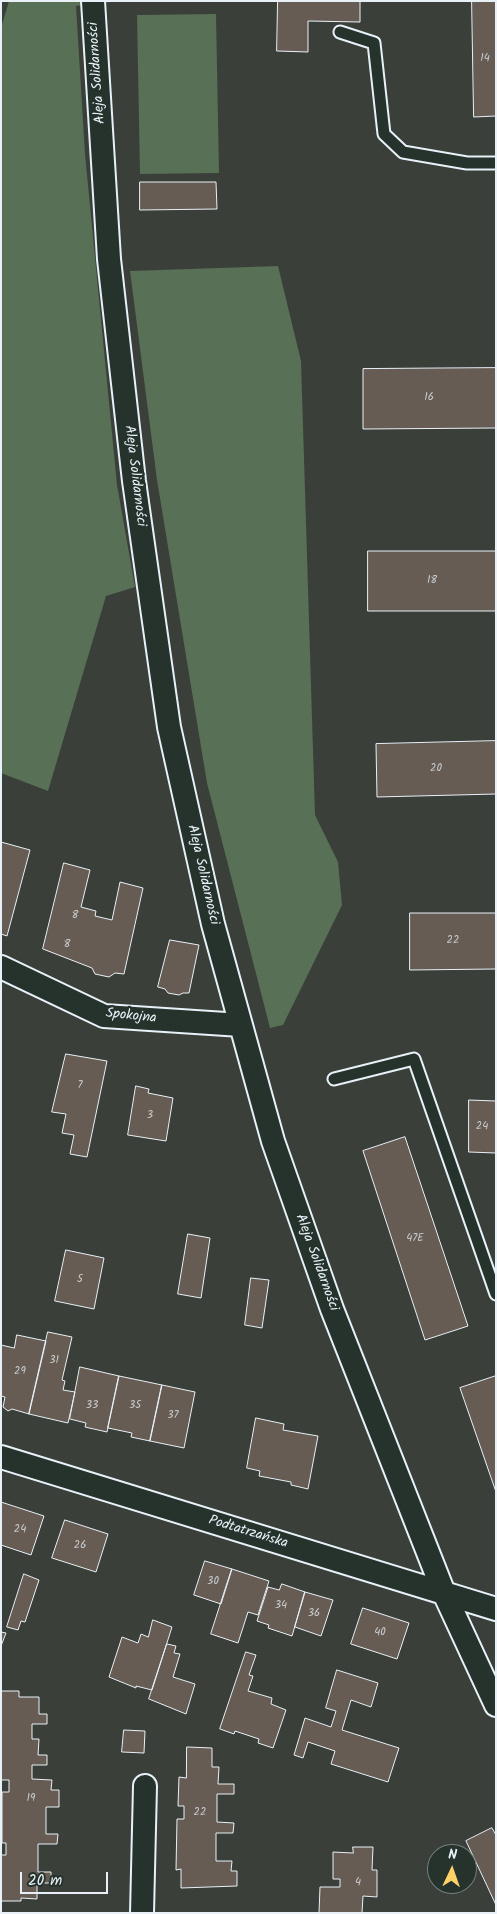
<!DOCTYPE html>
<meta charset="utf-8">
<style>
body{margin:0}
#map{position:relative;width:497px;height:1914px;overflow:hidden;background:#3a3f39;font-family:Kalam,sans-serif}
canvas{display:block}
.frame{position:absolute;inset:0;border:2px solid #e8f1f8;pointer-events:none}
.north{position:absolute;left:427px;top:1844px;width:50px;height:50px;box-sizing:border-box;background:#26332d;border:1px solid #747f7e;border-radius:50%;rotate:3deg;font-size:14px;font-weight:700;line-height:20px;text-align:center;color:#e8f1f8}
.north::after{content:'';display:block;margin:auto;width:18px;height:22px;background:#ffd166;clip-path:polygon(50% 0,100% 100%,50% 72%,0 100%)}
.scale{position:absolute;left:20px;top:1872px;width:88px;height:22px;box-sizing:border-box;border:2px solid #e8f1f8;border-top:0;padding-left:6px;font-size:15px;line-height:18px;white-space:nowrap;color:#e8f1f8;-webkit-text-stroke:4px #26332d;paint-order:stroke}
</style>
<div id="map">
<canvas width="497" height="1914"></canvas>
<div class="frame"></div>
<div class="north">N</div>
<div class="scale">20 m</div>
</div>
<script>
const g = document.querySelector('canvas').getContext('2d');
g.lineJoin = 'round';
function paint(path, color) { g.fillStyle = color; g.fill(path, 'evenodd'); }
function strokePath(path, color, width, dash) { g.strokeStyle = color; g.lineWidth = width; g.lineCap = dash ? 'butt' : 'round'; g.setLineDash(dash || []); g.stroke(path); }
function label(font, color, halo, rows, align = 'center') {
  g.font = font + ' Kalam,sans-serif'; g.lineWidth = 4.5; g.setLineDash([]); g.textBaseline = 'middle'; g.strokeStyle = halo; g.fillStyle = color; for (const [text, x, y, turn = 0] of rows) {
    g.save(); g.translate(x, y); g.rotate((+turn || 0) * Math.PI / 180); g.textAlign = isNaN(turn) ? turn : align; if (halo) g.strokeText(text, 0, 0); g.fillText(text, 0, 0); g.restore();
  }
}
const green = new Path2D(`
 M9 1H120L76 6 85 154 117 485 135 587 106 596 48 791 1 773V28Z
 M216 14 219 173 140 174 137 15Z
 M278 266 301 361 315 815 338 862 342 905 283 1025 270 1028 207 783 157 480 130 271Z`);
const building = new Path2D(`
 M278 1H360V22L308 21V52L277 51Z
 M472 1H496V116L474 117Z
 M140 182H216L217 209 140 210Z
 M496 368V428L363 429V369Z
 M368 551H496V611H368Z
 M496 741V794L377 797 376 744Z
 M1 842 30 850 7 936 1 934Z
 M64 863 90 870 81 907 96 911 95 916 112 920 120 882 143 888 124 974 115 973 109 977 95 974 92 968 43 949Z
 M410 913H496V969L410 970Z
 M170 940 199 945 189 993H183L179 995 168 993 165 989 158 987Z
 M66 1054 107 1061 87 1157 70 1154 74 1135 62 1133 66 1114 52 1112Z
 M136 1086 149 1089 148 1093 173 1098 166 1141 128 1135Z
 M469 1100 496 1101V1153L469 1152Z
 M405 1137 468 1326 425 1340 363 1151Z
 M188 1234 210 1238 201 1298 178 1294Z
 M66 1250 104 1258 94 1309 55 1301Z
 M251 1278 269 1280 262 1328 245 1325Z
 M48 1332 72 1337 62 1380 65 1381 63 1390 75 1392 68 1423 29 1414Z
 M17 1335 46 1341 29 1414 12 1409 8 1411 3 1407 5 1397 1 1396V1345L14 1348Z
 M80 1367 119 1376 107 1432 85 1427 86 1423 70 1419Z
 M119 1376 162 1385 150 1441 131 1437 132 1433 108 1428Z
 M496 1376V1492L460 1388Z
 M162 1385 195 1392 184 1448 150 1441Z
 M256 1418 284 1424 283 1430 318 1436 308 1489 291 1485V1482L259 1476 260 1471 247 1468Z
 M1 1502 44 1516 31 1555 1 1545Z
 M65 1520 108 1534 96 1572 52 1558Z
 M205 1561 232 1569 221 1604 194 1595Z
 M232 1569 269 1581 258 1615 248 1612 238 1643 211 1634Z
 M24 1574 39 1580 25 1622 21 1621 18 1630 7 1627Z
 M282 1584 305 1592 292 1636 268 1628 269 1625 257 1621 268 1587 279 1590Z
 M305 1592 333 1600 321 1636 295 1627Z
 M363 1608 409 1623 397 1659 351 1644Z
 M153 1620 172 1627 152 1690 136 1686V1688L109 1677 122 1637 138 1643 141 1634 148 1637Z
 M1 1632 6 1633 1 1646Z
 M167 1644 176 1646 174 1653 180 1654 173 1677 195 1684 186 1714 149 1699Z
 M246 1652 256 1655 249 1675 253 1676 248 1691 272 1698 271 1704 286 1710 273 1748 258 1743 259 1739 235 1731 234 1734 220 1729Z
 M337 1670 378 1683 371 1707 351 1700 342 1730 399 1748 388 1782 331 1764 335 1751 308 1742 303 1758 294 1755 305 1718 331 1727 336 1711 326 1708Z
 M1 1691H19V1697H39V1714H47V1724H32V1739H39L38 1755H47V1765H32V1779L52 1780 51 1790H59V1807H46V1834H58L57 1844H38V1872H51V1883H37V1899L21 1898V1901H1V1855H6V1843H2V1792H9V1780H1Z
 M124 1730 145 1731 144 1753 122 1752Z
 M187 1747 212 1748V1767H219L218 1784H234V1794H217V1822L234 1823 233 1833H216V1861H232L231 1871H237V1886L181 1888V1869L176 1870 177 1819H184V1806H178L179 1777 186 1778Z
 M492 1828 496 1835V1905L466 1841Z
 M353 1847H373L372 1870H377V1897L363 1896 362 1913H319L320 1887H340V1879H333V1852L353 1853Z`);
const lane = new Path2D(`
 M340 32 374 43 384 134 403 152 467 163H496
 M334 1079 414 1059 496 1294`);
const street = new Path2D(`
 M93 1 109 259 134 481 169 727 213 924 273 1141 332 1309 444 1593 496 1705
 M1 967 104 1016 241 1025
 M1 1457 496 1609
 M142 1913 145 1786`);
const numberNames = [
 ["14",485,59],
 ["16",429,398],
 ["18",432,581],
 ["20",436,769],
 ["8",75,916],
 ["22",453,941],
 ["8",67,945],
 ["7",80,1086],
 ["3",150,1116],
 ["24",482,1127],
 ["47E",415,1239],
 ["5",80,1280],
 ["31",54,1361],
 ["29",20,1372],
 ["33",92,1406],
 ["35",135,1406],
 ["37",173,1416],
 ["24",20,1530],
 ["26",80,1546],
 ["30",213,1582],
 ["34",281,1606],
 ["36",314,1614],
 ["40",380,1633],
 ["19",31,1799],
 ["22",200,1813],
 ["4",358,1883]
];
const streetNames = [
 ["Aleja Solidarności",98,73,-94],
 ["Aleja Solidarności",134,476,83],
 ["Aleja Solidarności",202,875,77],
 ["Spokojna",131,1017,6],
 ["Aleja Solidarności",316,1263,70],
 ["Podtatrzańska",248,1533,17]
];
paint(green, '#587055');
paint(building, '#675c54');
strokePath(building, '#e8f1f8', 1);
strokePath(lane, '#e8f1f8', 15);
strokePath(street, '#e8f1f8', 26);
strokePath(lane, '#26332d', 11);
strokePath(street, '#26332d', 22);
label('11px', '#c8cccf', null, numberNames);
label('14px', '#e8f1f8', '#26332d', streetNames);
</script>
